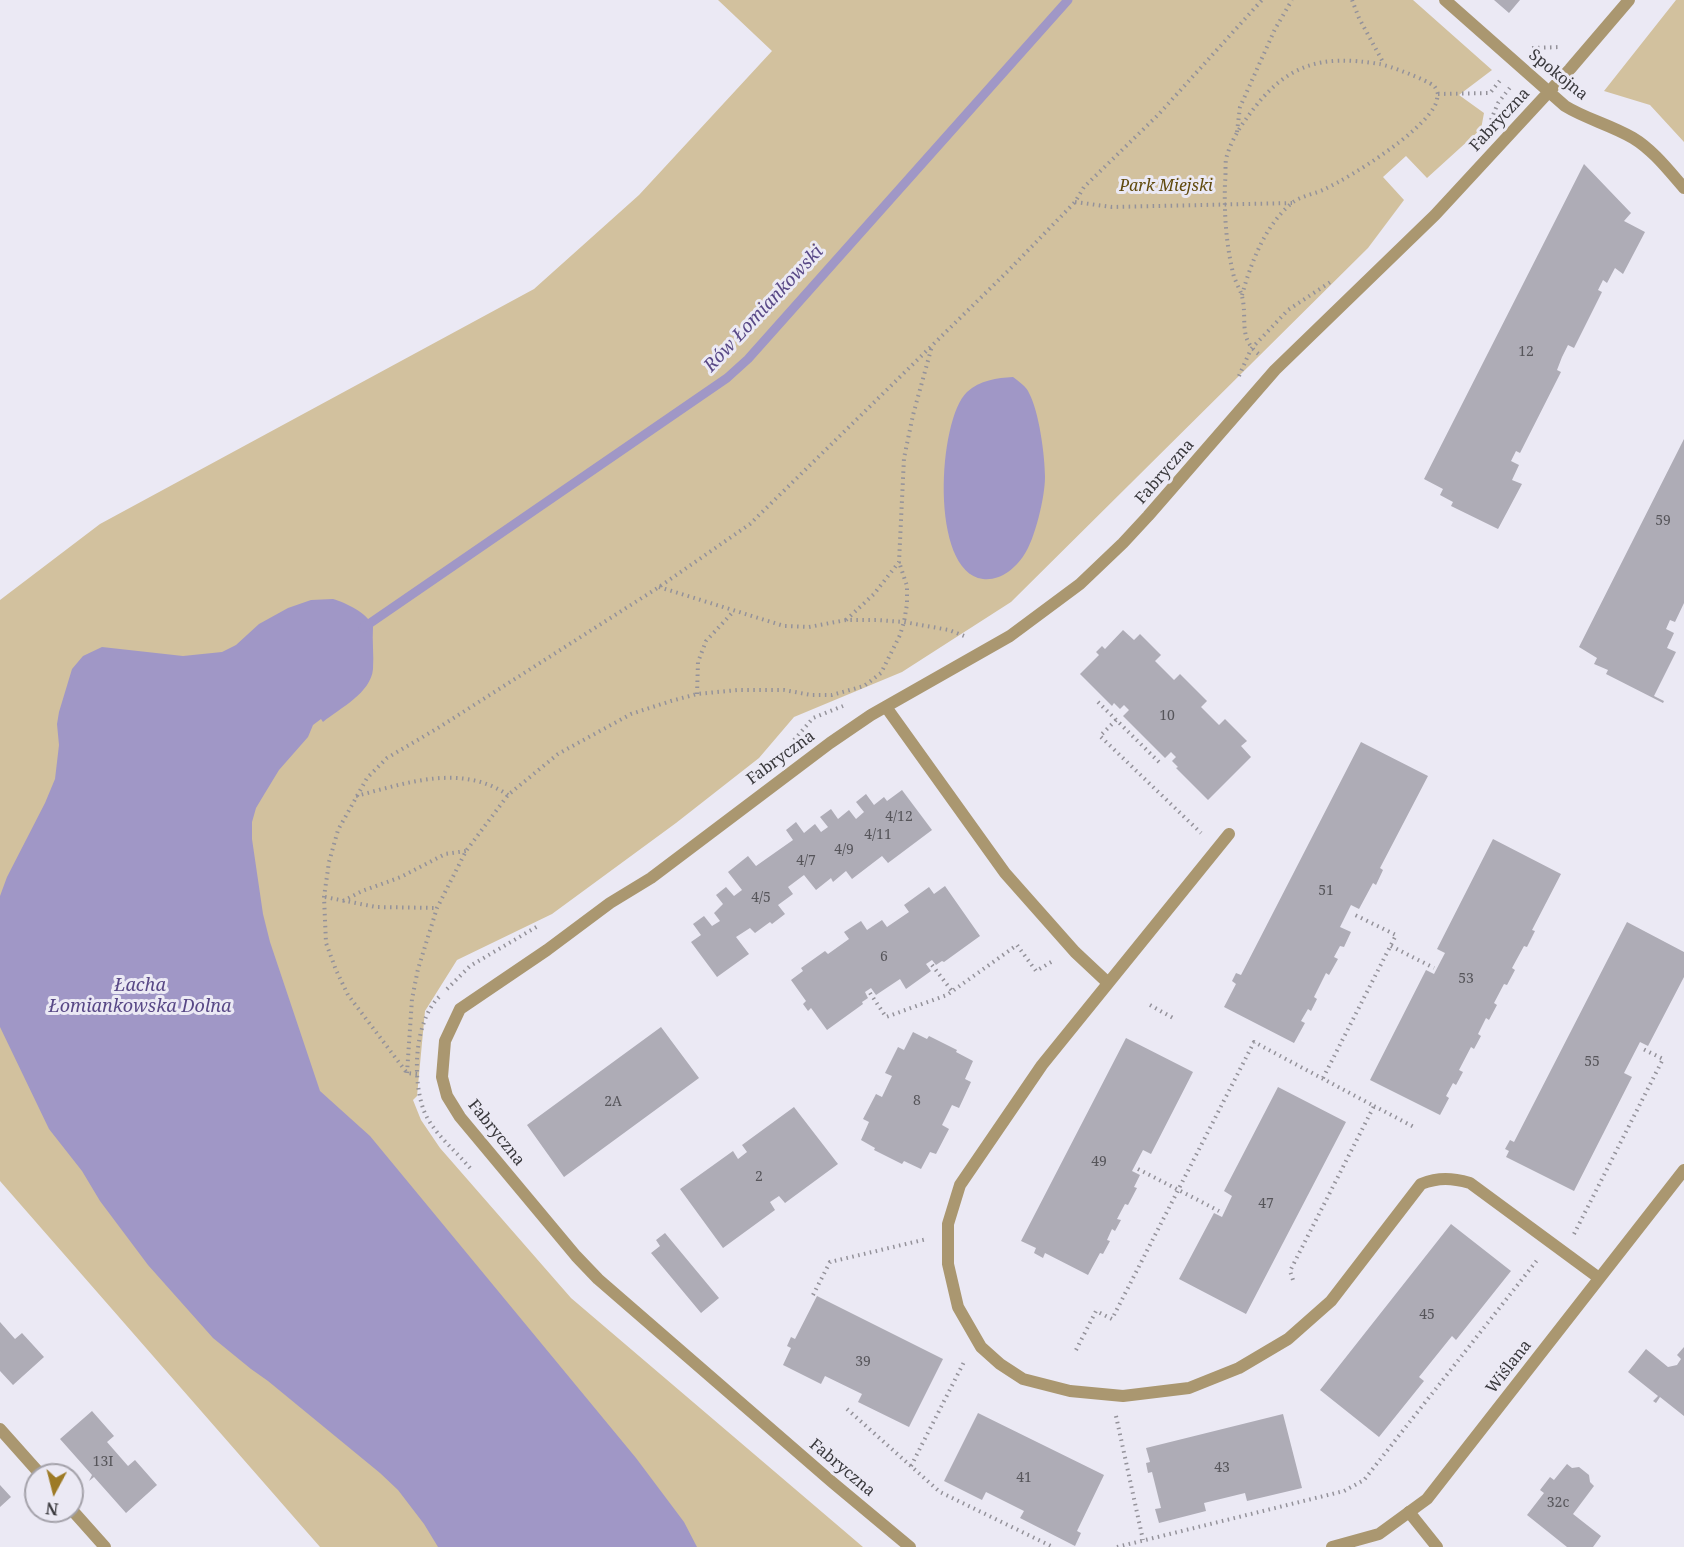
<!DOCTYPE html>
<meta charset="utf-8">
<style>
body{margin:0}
#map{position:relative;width:1684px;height:1547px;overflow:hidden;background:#ebe9f4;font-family:"Noto Serif",serif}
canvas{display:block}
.north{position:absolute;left:24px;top:1463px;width:60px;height:60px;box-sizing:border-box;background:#ebe9f4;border:2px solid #a4a2aa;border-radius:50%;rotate:187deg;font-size:16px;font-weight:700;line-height:24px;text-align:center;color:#39383c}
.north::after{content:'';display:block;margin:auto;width:21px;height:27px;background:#9d7a25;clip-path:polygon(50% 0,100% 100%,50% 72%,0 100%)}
</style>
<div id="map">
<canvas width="1684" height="1547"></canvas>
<div class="north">N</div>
</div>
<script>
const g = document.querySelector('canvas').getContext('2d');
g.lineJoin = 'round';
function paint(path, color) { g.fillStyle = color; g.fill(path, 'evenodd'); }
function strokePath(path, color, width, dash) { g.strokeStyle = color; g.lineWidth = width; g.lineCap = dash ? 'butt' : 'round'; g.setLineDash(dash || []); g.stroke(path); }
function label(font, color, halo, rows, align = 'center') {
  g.font = font + ' "Noto Serif",serif'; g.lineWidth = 6; g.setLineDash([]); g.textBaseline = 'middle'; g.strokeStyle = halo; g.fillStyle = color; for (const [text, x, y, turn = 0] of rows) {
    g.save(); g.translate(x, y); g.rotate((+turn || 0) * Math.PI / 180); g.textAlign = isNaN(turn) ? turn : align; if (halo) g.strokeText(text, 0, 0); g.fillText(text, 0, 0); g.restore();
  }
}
const green = new Path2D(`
 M718 0H1413L1492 70 1459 95 1484 113 1481 129 1427 178 1406 156 1383 177 1404 200 1368 248 1011 602 902 672 794 717 759 758 676 823 552 914 457 960 425 1011 417 1096 413 1100 421 1120 440 1148 571 1298 863 1547H320L0 1181V600L100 524 534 289 639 195 772 51Z
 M1676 0H1684V142L1650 105 1604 91Z`);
const water = new Path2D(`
 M1013 377C1018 381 1027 387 1029 393 1039 411 1045 456 1045 477 1045 497 1035 539 1024 555 1015 569 1000 581 983 579 929 572 938 419 967 392 980 380 997 378 1013 377Z
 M333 599C346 603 368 613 373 627 372 641 374 655 373 669 371 693 340 708 323 722L321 719 313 725 308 737 279 770 265 793 256 808 252 822V839L263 914 270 942 320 1091 370 1136 636 1458 684 1522 697 1547H438L424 1524 398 1490 380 1473 268 1381 251 1369 213 1338 148 1265 100 1201 82 1171 49 1129 0 1027V896L7 877 45 803 55 779 59 745 57 724 59 712 72 669 83 656 102 647 183 656 222 652 236 645 259 624 288 608 311 600Z`);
const stream = new Path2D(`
 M363 628 727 378 748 359 1068 0`);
const building = new Path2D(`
 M1494 0H1520L1509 13Z
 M1584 164 1631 213 1624 221 1645 232 1623 274 1615 268 1607 283 1603 280 1598 290 1602 292 1574 348 1568 345 1562 357 1557 370 1561 372 1520 453 1516 451 1511 461 1519 465 1512 480 1522 484 1498 529 1451 506 1453 502 1440 495 1443 489 1424 479Z
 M1684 439V603L1675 622 1670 620 1666 629 1674 633 1667 648 1676 652 1654 696 1664 701 1663 703 1606 674 1608 670 1594 664 1597 658 1579 647Z
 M1123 630 1134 640 1140 634 1161 655 1155 661 1174 680 1180 674 1207 701 1201 707 1219 725 1225 719 1247 741 1241 746 1251 757 1208 800 1176 768 1178 767 1172 761 1176 757 1171 752 1165 758 1123 716 1129 710 1124 705 1120 709 1114 703 1112 706 1080 674 1099 655 1096 652 1102 646 1105 649Z
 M1361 742 1428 776 1380 868 1383 870 1376 885 1373 883 1359 909 1351 905 1340 927 1351 932 1344 947 1340 946 1334 957 1338 959 1329 975 1326 973 1314 997 1317 999 1311 1011 1308 1009 1301 1021 1305 1023 1294 1043 1224 1007 1236 984 1232 981 1236 973 1241 975Z
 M902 790 932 830 888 863 882 856 852 879 846 871 833 882 831 878 816 890 804 875 788 887 793 894 778 905 785 914 772 924 770 922 755 933 750 928 736 937 749 954 717 977 691 942 701 935 693 924 704 916 712 926 720 921 714 913 723 904 716 895 726 887 734 896 742 890 728 872 748 856 756 866 783 847 793 840 786 830 796 822 804 833 815 824 821 832 828 827 820 817 831 809 838 819 849 810 856 819 864 812 856 802 866 794 874 805 884 797 887 801Z
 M1493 839 1561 874 1532 930 1535 931 1527 947 1524 946 1512 968 1515 970 1507 985 1504 984 1494 1003 1497 1005 1489 1020 1486 1018 1478 1034 1481 1036 1474 1049 1471 1047 1459 1070 1463 1072 1456 1085 1453 1083 1446 1096 1449 1098 1440 1115 1370 1080 1426 970 1434 974 1445 953 1437 949Z
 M945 886 980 936 944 962 942 961 936 965 932 960 926 964 931 971 906 989 900 979 876 995 871 988 865 992 868 998 862 1002 863 1004 827 1030 811 1008 808 1011 803 1004 806 1001 791 980 803 971 801 968 825 951 828 954 849 939 844 932 861 921 867 930 882 920 887 927 909 912 904 905 929 887 934 894Z
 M1627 922 1684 952V977L1648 1046 1640 1042 1624 1073 1632 1077 1574 1191 1506 1157 1509 1151 1505 1149 1510 1140 1514 1142Z
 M661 1027 699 1078 564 1177 527 1125Z
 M913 1032 927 1039 929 1036 957 1050 956 1052 973 1061 965 1079 971 1082 959 1108 952 1105 942 1125 949 1129 936 1154 930 1152 921 1169 904 1161 902 1164 874 1150 875 1148 861 1140 869 1122 863 1119 876 1094 882 1097 892 1076 885 1073 898 1047 904 1050Z
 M1126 1038 1193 1072 1151 1154 1143 1150 1132 1171 1140 1175 1134 1187 1137 1188 1128 1205 1125 1204 1117 1219 1121 1220 1115 1231 1112 1229 1107 1240 1110 1241 1103 1254 1100 1253 1088 1275 1045 1253 1043 1258 1034 1253 1036 1248 1021 1241Z
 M1278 1087 1346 1122 1246 1314 1179 1279 1214 1213 1222 1217 1232 1196 1224 1191Z
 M794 1107 838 1164 785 1203 779 1196 770 1202 775 1210 723 1248 680 1189 733 1151 738 1159 747 1152 742 1145Z
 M1451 1224 1511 1271 1456 1340 1452 1336 1419 1377 1424 1381 1379 1437 1320 1390Z
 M665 1233 719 1298 701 1313 651 1253 660 1246 656 1240Z
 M817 1296 943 1359 909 1427 858 1402 862 1394 825 1376 821 1384 783 1365 791 1348 787 1346 791 1337 795 1339Z
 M0 1322 15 1339 22 1333 44 1357 13 1385 0 1371Z
 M1684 1347V1416L1660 1397 1656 1403 1653 1401 1658 1396 1628 1372 1646 1349 1668 1367 1677 1365 1681 1359 1677 1355Z
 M92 1411 114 1436 107 1442 128 1466 135 1460 157 1485 126 1513 94 1477 89 1481 92 1475 60 1439Z
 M978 1413 1104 1475 1077 1531 1081 1533 1075 1546 1020 1518 1024 1511 986 1492 982 1500 944 1481Z
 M1283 1414 1302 1488 1247 1501 1245 1493 1204 1503 1206 1511 1159 1523 1155 1509 1161 1508 1152 1472 1148 1473 1146 1463 1150 1462 1146 1448Z
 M1567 1464 1572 1468 1579 1467 1589 1475 1590 1482 1594 1486 1573 1514 1601 1536 1593 1547H1567L1527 1515 1544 1493 1540 1490 1550 1477 1554 1480Z
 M0 1485 11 1497 0 1507Z`);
const path = new Path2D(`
 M1352 0 1359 18 1384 64
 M1532 48 1561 47
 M1438 94 1490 93 1502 78
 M1491 120 1498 103 1512 85
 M1237 132 1240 107 1275 29 1292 0
 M1075 202 1112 207 1292 203
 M1242 295C1251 263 1265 225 1292 203 1300 196 1315 194 1325 189 1354 175 1419 134 1434 107 1437 103 1437 98 1438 94 1437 91 1436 88 1434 86 1427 80 1388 65 1379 64 1319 54 1285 65 1249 115 1239 128 1230 143 1226 159 1225 166 1226 175 1225 182 1224 214 1226 245 1234 277 1236 282 1239 288 1241 293 1249 317 1236 338 1260 355
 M1239 376 1251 349 1288 310 1332 281
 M659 587 784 626 809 627 846 620H877L904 622 949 630 964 636
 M846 620 874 594 899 562 904 458 913 415 932 346
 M697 694 698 662 706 641 733 612
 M1098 702 1162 765
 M1116 720 1100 736 1201 833
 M794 740 813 718 843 706
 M356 796C407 783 461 763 508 795
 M325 897 376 907 437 908
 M343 901 362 891 401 877 445 854 466 851
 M1391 946 1434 968
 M932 965 952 991
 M447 989 470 966 538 926
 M870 993 886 1017 947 995 1017 945 1036 971 1053 961
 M439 997C414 1022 412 1079 424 1111 433 1133 455 1150 470 1168
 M1150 1005 1173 1018
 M407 1073 412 999 418 969 437 908 466 851 508 795 558 754 631 714 671 701 697 694 738 690H784L811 695H832L864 686 881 673 900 635 904 622 907 604V586L899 562
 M417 1074 407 1073 348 995 336 970 326 943 324 897 329 862 338 830 367 778 387 758 438 728 659 587 750 524 1008 271 1075 202 1084 187 1158 115 1262 0
 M1323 1078 1396 935 1353 914
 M1374 1106 1416 1128
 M1138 1169 1219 1211
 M1574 1234 1663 1059 1643 1049
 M813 1295 830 1262 927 1239
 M1076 1350 1096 1311 1112 1319 1254 1042 1374 1106 1290 1271 1293 1280
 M847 1409 940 1492 1053 1547
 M1116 1416 1143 1540
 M911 1466 965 1360
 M1117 1547 1344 1491 1364 1480 1538 1259`);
const lane = new Path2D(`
 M0 1429 41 1475
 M72 1510 105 1547
 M1409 1512 1437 1547`);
const street = new Path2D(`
 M1445 0 1565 106C1586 119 1611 125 1633 138 1653 150 1669 171 1684 188
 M886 707 1005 873 1075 952 1107 982
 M1229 834 1042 1065 960 1185 948 1224V1264L958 1307 981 1347 1000 1364 1023 1379 1070 1391 1123 1396 1189 1388 1239 1368 1288 1339 1331 1301 1421 1184C1439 1177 1452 1178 1470 1183L1599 1278
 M910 1547 832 1482 598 1279 576 1256 460 1117 447 1096 442 1077 445 1041 460 1009 547 950 610 903 651 878 830 743 871 715 1010 636 1080 584 1123 543 1148 516 1275 370 1435 215 1570 69 1629 0
 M1332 1547 1379 1534 1427 1499 1684 1170`);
const numberNames = [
 ["12",1526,352],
 ["59",1663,521],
 ["10",1167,716],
 ["4/12",899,817],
 ["4/11",878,835],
 ["4/9",844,850],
 ["4/7",806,861],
 ["51",1326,891],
 ["4/5",761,898],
 ["6",884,957],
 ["53",1466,979],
 ["55",1592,1062],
 ["8",917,1101],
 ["2A",613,1102],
 ["49",1099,1162],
 ["2",759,1177],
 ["47",1266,1204],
 ["45",1427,1315],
 ["39",863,1362],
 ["13I",103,1462],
 ["43",1222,1468],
 ["41",1024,1478],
 ["32c",1558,1503]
];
const streetNames = [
 ["Spokojna",1558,75,39],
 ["Fabryczna",1500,120,-47],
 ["Fabryczna",1165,472,-49],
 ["Fabryczna",781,758,-36],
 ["Fabryczna",496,1133,51],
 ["Wiślana",1509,1367,-52],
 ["Fabryczna",842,1468,40]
];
const parkNames = [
 ["Park Miejski",1166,186]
];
const waterNames = [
 ["Rów Łomiankowski",764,309,-47],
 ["Łacha",140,986],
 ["Łomiankowska Dolna",140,1007]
];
paint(green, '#d2c19e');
paint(water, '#a097c6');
strokePath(stream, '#a097c6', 9);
paint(building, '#aeacb6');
strokePath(path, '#94929a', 4, [1.5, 4.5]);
strokePath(lane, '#aa9770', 12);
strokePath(street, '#aa9770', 12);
label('14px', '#56555a', null, numberNames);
label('16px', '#39383c', '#ebe9f4', streetNames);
label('italic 16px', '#60490c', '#ebe9f4', parkNames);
label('italic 18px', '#584886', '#ebe9f4', waterNames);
</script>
